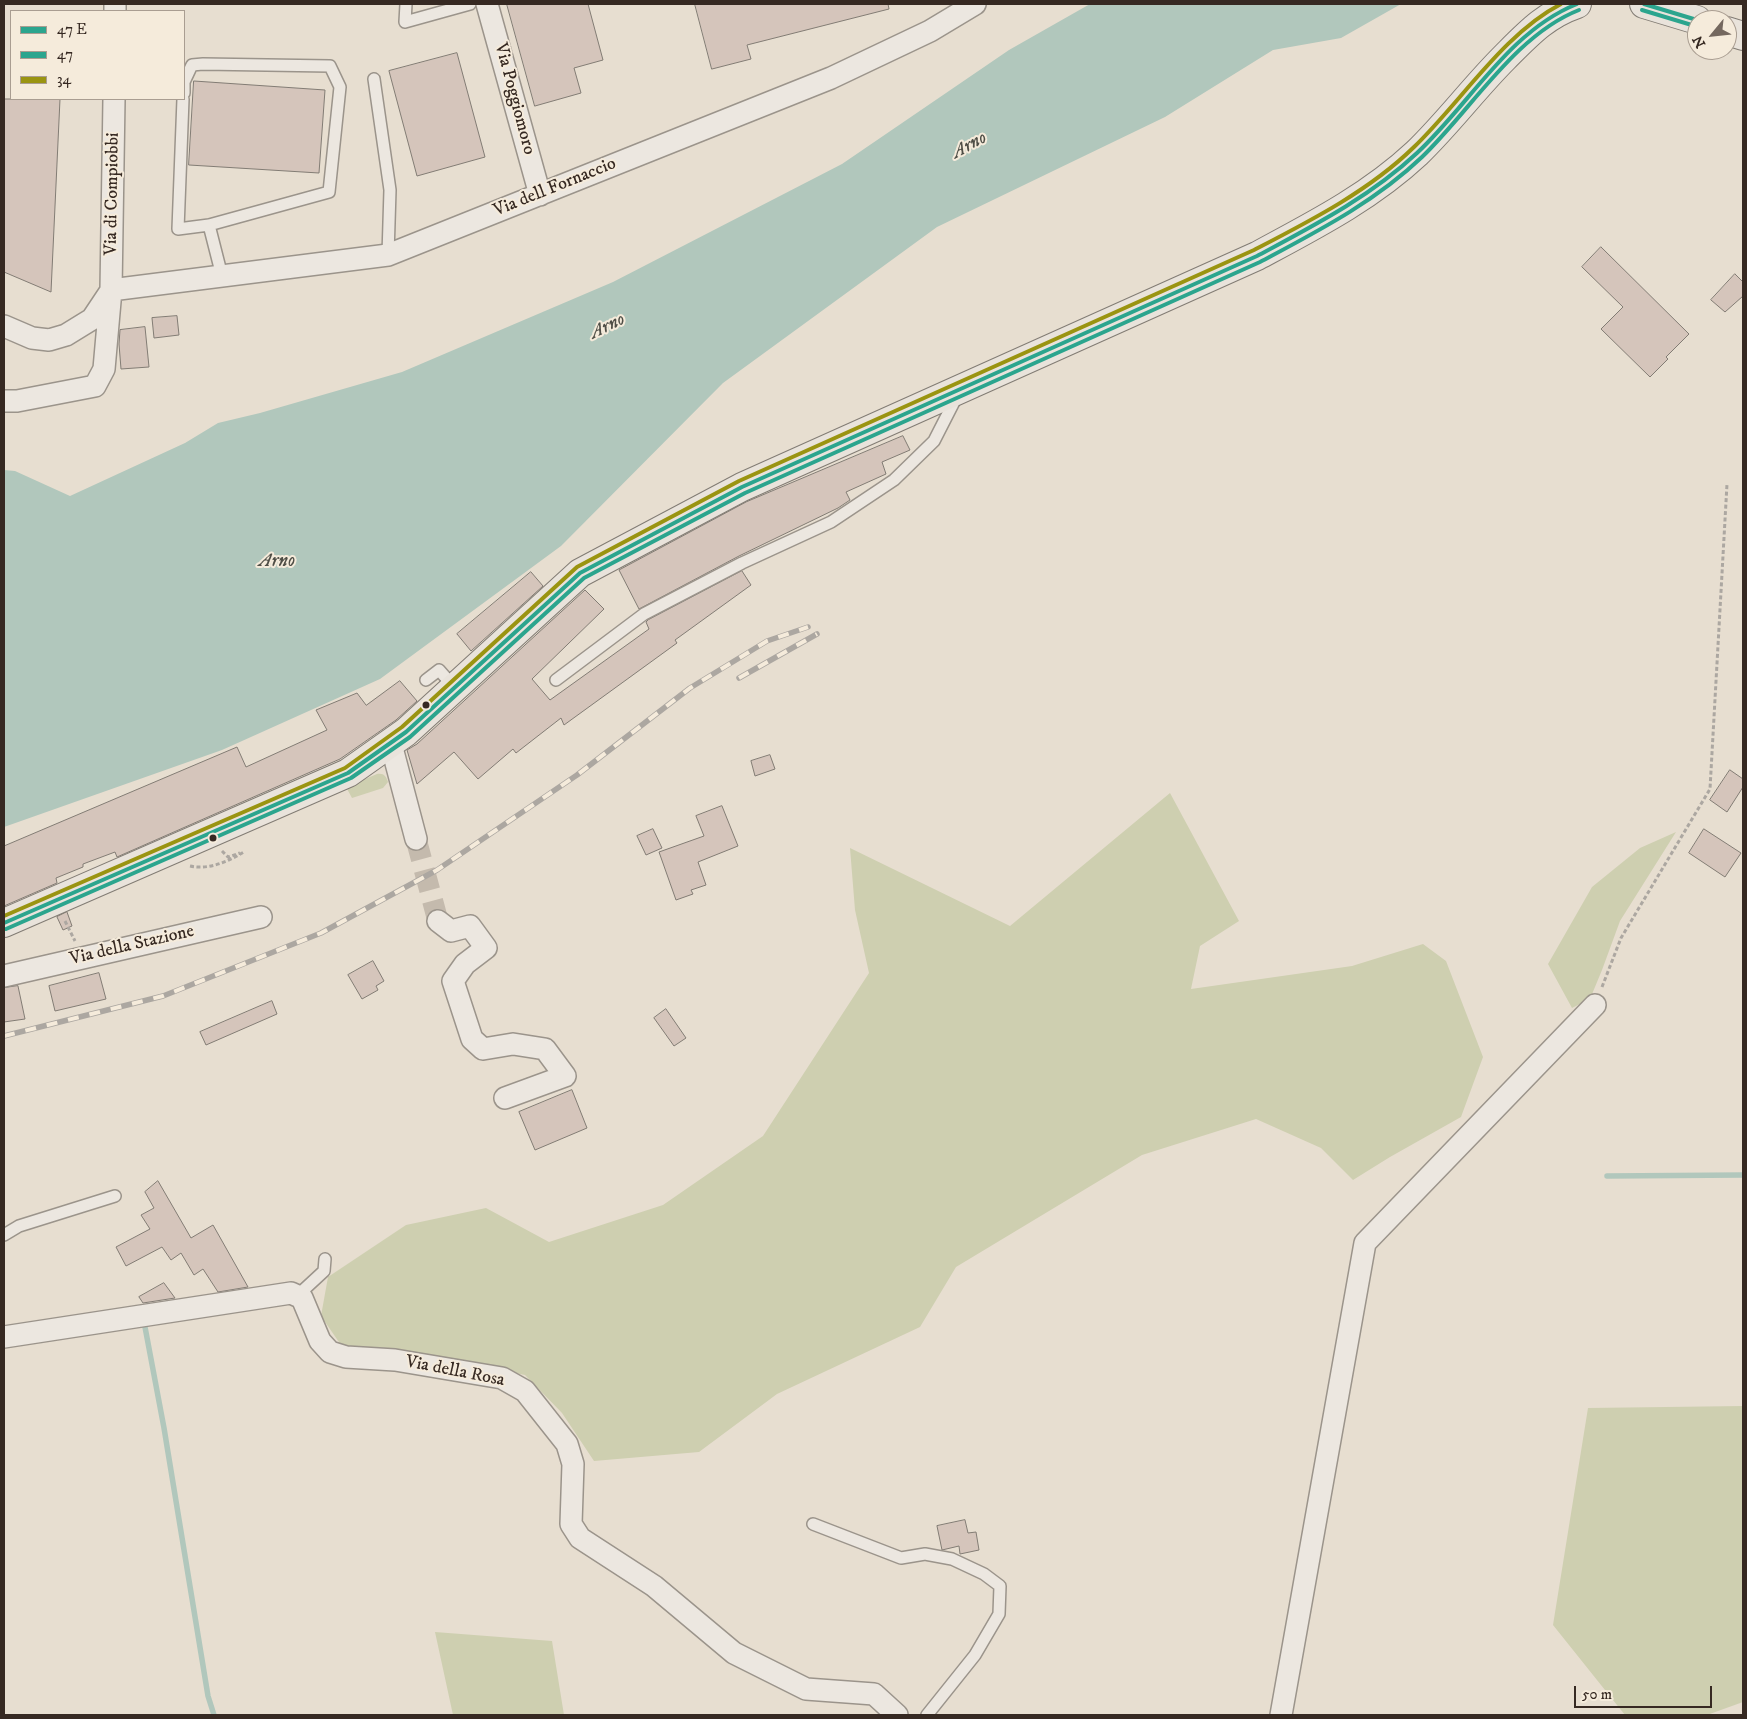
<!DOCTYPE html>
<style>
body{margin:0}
#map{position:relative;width:1747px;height:1719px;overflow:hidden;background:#e7ded0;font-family:"IM FELL DW Pica",serif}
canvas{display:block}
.frame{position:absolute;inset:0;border:5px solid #362922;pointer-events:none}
.legend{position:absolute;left:10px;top:10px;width:175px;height:90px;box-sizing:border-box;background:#f5ebdb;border:1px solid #a99d91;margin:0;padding:6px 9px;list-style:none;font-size:15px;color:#362922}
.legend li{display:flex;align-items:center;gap:10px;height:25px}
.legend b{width:25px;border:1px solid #a99d91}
.north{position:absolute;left:1687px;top:10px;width:50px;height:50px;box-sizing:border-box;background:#f5ebdb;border:1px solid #a99d91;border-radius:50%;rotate:242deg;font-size:14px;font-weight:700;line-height:20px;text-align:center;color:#362922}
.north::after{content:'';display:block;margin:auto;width:18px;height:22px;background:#74685f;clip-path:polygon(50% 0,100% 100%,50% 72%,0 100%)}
.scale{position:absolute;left:1574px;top:1686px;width:138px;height:22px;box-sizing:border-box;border:2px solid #362922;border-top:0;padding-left:6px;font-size:15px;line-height:18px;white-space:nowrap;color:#362922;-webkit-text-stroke:4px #f5ebdb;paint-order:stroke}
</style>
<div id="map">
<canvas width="1747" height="1719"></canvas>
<div class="frame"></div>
<ul class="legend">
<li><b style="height:6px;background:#2ba58e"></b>47 E</li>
<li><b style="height:6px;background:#2ba58e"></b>47</li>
<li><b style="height:6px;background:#9a9411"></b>34</li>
</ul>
<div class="north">N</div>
<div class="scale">50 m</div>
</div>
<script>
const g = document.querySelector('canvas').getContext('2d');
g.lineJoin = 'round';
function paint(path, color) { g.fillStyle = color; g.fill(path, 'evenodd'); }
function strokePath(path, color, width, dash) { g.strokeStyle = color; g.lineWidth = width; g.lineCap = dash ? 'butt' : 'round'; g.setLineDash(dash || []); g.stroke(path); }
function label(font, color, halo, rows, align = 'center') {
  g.font = font + ' "IM FELL DW Pica",serif'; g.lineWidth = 4; g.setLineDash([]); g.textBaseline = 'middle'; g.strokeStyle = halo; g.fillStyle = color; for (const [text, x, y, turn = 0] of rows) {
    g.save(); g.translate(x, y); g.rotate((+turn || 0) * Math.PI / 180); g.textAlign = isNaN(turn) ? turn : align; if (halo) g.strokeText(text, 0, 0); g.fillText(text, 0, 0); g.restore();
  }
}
const green = new Path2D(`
 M377 774C384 773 386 776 388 782L383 788 352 798 346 787Z
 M1170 793 1239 921 1200 946 1191 989 1352 966 1423 944 1446 961 1483 1057 1461 1117 1390 1157 1353 1180 1321 1148 1256 1119 1142 1155 956 1267 920 1327 777 1394 699 1452 594 1461 562 1413 525 1375 431 1356 343 1348 321 1316 328 1277 406 1225 486 1208 549 1242 663 1205 763 1136 869 973 855 910 850 848 1010 926Z
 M1676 832 1620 921 1602 970 1590 999 1572 1008 1548 964 1592 887 1640 848Z
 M1743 1406V1702L1707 1715H1625L1553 1625 1588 1408Z
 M435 1632 552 1641 564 1715H453Z`);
const water = new Path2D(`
 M1090 4H1401L1341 38 1273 50 1165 117 937 227 723 383 561 546 380 679 222 750 4 827V470L15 471 70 496 185 443 218 423 260 413 402 372 613 282 842 164 1009 50Z`);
const stream = new Path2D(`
 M1607 1176 1743 1175
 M145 1327 164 1428 208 1696 214 1715`);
const building = new Path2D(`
 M507 4H588L603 60 574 68 581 93 535 106Z
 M695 4H888L889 9 747 45 751 59 712 69Z
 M457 53 485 157 417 176 389 71Z
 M194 81 325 90 319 173 189 165Z
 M4 99H60L51 292 4 272Z
 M1601 247 1689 334 1666 357 1668 359 1650 377 1601 329 1623 307 1582 267Z
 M1735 274 1743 282V296L1725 312 1711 300Z
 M177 316 179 335 154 338 152 318Z
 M145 327 149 367 121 369 119 344 120 330Z
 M903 436 910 450 882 462 886 474 846 492 850 500 838 508 739 556 639 609 619 570 746 502Z
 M742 571 751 585 675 640 677 643 564 725 561 718 516 753 513 749 478 779 454 752 417 784 407 750 417 744 585 590 604 609 532 679 550 700 649 629 646 622 648 620Z
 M531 572 543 586 471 651 457 634Z
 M400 681 417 701 396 720 340 759 117 857 115 852 83 864V867L56 878 57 883 4 906V846L237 747 246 767 327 730 316 710 357 693 366 705Z
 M770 755 775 769 755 776 751 761Z
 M1730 770 1743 779V787L1727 812 1710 800Z
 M722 806 738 846 698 862 706 885 691 890 693 894 676 900 659 852 704 836 696 816Z
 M653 829 662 848 646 855 637 836Z
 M1704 829 1741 853 1725 877 1689 853Z
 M67 912 72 926 63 930 57 917Z
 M373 961 384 981 376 986 378 990 362 999 348 975Z
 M99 973 106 999 55 1011 49 986Z
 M18 986 25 1019 4 1022V988Z
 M272 1001 277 1014 206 1045 200 1032Z
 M666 1009 686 1038 674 1046 654 1018Z
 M572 1090 587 1128 535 1150 519 1112Z
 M158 1181 191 1238 213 1225 248 1287 218 1292 203 1269 194 1275 181 1253 171 1260 162 1247 126 1266 116 1247 150 1229 141 1215 154 1208 145 1192Z
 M164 1283 175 1298 143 1303 139 1297Z
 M965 1520 968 1533 976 1532 979 1550 960 1554 959 1546 942 1550 937 1526Z`);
const streetTunnel = new Path2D(`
 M416 839 438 921`);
const path = new Path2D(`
 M222 851 228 857 240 853
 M190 866C209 870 227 862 244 852
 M65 921 75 941
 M1602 987 1621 938 1710 789 1727 484`);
const lane = new Path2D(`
 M406 4 405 22 470 4
 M374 79 390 190 388 255
 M183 99 178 229 209 225 329 192 340 87 330 66 203 64 192 65 184 82V93
 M209 225 222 276
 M426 680 439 670 454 687
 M556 680 644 614 742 563 831 522 894 480 934 441 958 394
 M4 1235 19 1226 115 1196
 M297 1296 324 1271 325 1259
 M813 1524 901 1558 925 1554 952 1559 984 1574 1000 1586 999 1614 975 1655 927 1715`);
const street = new Path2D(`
 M487 4 540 195
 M115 11V4
 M111 290 388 255 831 78 930 31 975 4
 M4 326 32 338 49 340 66 335 92 319 110 292
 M4 401H17L95 386 104 369 111 290 114 99
 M391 744 416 839
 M438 921 451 931 470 926 486 948 465 964 453 981 472 1039 483 1049 513 1044 545 1049 565 1076 505 1098
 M4 976 261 917
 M4 1337 291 1293 302 1298 320 1341 330 1352 346 1357 395 1360 502 1378 525 1391 567 1444 573 1464 571 1524 580 1538 654 1586 734 1653 806 1689 874 1694 897 1715
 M1281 1715 1365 1243 1595 1005`);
const primary = new Path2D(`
 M1644 4 1697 20
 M1727 31 1743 36
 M4 923 348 773 406 732 580 573 742 487 1257 256C1313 226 1370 197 1417 153 1448 123 1474 88 1504 58 1528 34 1545 15 1577 4`);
const rail = new Path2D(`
 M739 678 817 634
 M4 1036 163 996 321 933 437 870 577 775 690 688 767 641 808 627`);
const bus1 = new Path2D(`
 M1644 4 1697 20
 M4 923 348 773 406 732 580 573 742 487 1257 256C1313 226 1370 197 1417 153 1469 105 1509 31 1577 4`);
const bus2 = new Path2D(`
 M1642 10 1695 26
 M6 929 351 778 410 737 584 578 745 493 1260 262C1316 232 1375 202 1422 157 1471 110 1515 35 1579 10`);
const bus3 = new Path2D(`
 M4 916 345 768 402 727 577 567 739 481 1254 250C1310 221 1369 191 1414 147 1461 102 1503 34 1561 4`);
const markers = [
 [426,705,4.5,"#362922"],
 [213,838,4.5,"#362922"]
];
const streetNames = [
 ["Via Poggiomoro",514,99,75],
 ["Via dell Fornaccio",555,188,-22],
 ["Via di Compiobbi",113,194,-89],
 ["Via della Stazione",132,946,-13],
 ["Via della Rosa",455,1372,11]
];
const waterNames = [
 ["Arno",970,146,-29],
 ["Arno",608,327,-26],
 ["Arno",277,562]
];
paint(green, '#cecfb0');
paint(water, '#b1c7bc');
strokePath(stream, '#b1c7bc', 5.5);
paint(building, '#d5c5bb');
strokePath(building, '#827c74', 1);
strokePath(streetTunnel, '#c4baad', 21, [21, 11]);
strokePath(lane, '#9b948b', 14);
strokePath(street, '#9b948b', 24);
strokePath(primary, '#827c74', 30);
strokePath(path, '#aca7a1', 3, [4, 2.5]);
strokePath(lane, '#ece7e0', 11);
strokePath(street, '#ece7e0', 21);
strokePath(primary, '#e9e3db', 28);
strokePath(rail, '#aca7a1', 5.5);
strokePath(rail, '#f5ebdb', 4, [11]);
strokePath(bus1, '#2ba58e', 4);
strokePath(bus2, '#2ba58e', 4);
strokePath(bus3, '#9a9411', 4);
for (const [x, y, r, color] of markers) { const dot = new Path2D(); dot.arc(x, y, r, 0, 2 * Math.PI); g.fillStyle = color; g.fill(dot); strokePath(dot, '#f5ebdb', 2); }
label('18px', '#362922', '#f5ebdb', streetNames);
label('italic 19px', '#4f4e46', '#f5ebdb', waterNames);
</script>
